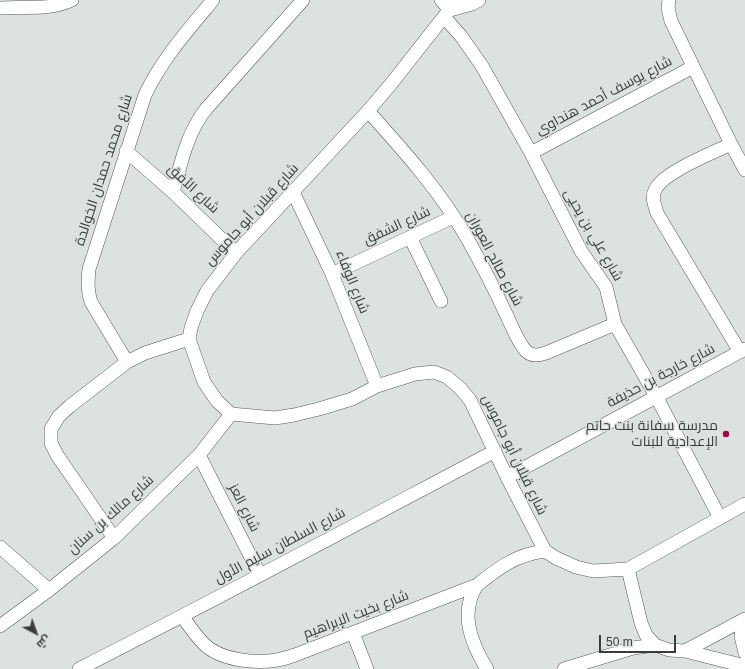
<!DOCTYPE html>
<meta charset="utf-8">
<style>
body{margin:0}
#map{position:relative;width:745px;height:669px;overflow:hidden;background:#dce2e0;font-family:Helvetica,Cairo,sans-serif}
canvas{display:block}
.north{position:absolute;left:16px;top:613px;width:40px;height:40px;-webkit-text-stroke:3px #dce2e0;paint-order:stroke;rotate:139deg;font-size:11px;font-weight:700;line-height:16px;text-align:center;color:#393c3b}
.north::after{content:'';display:block;margin:auto;width:14px;height:18px;background:#393c3b;clip-path:polygon(50% 0,100% 100%,50% 72%,0 100%)}
.scale{position:absolute;left:599px;top:635px;width:77px;height:18px;box-sizing:border-box;border:2px solid #393c3b;border-top:0;padding-left:5px;font-size:12px;line-height:14px;white-space:nowrap;color:#393c3b;-webkit-text-stroke:3px #dce2e0;paint-order:stroke}
</style>
<div id="map">
<canvas width="745" height="669"></canvas>
<div class="north">ش</div>
<div class="scale">50 m</div>
</div>
<script>
const g = document.querySelector('canvas').getContext('2d');
g.lineJoin = 'round';
function strokePath(path, color, width, dash) { g.strokeStyle = color; g.lineWidth = width; g.lineCap = dash ? 'butt' : 'round'; g.setLineDash(dash || []); g.stroke(path); }
function label(font, color, halo, rows, align = 'center') {
  g.font = font + ' Helvetica,Cairo,sans-serif'; g.lineWidth = 3; g.setLineDash([]); g.textBaseline = 'middle'; g.strokeStyle = halo; g.fillStyle = color; for (const [text, x, y, turn = 0] of rows) {
    g.save(); g.translate(x, y); g.rotate((+turn || 0) * Math.PI / 180); g.textAlign = isNaN(turn) ? turn : align; if (halo) g.strokeText(text, 0, 0); g.fillText(text, 0, 0); g.restore();
  }
}
const minor = new Path2D(`
 M441 0 450 10 472 4 479 0
 M457 0 391 84 368 111 236 253 207 291 197 311 191 328 189 339 204 382 217 401 231 414 275 418 294 415 319 409 352 399 377 386 415 374 434 372 447 377 460 388 470 400 507 477 545 551 556 558 576 567 593 571 628 569 745 504
 M669 0 668 8 671 21 731 144 745 170
 M0 8C24 6 49 11 72 0
 M444 17 461 36 482 66 531 153 581 251 606 287 615 324 656 396 720 518
 M368 111C404 151 440 191 467 238 481 263 494 288 506 314 512 326 517 341 526 351 532 357 539 355 546 353L615 324
 M731 144C713 153 663 172 655 190 651 197 655 206 657 213L740 352
 M126 151 173 192 236 253
 M531 153 693 67
 M173 192C181 163 187 133 206 109L303 0
 M293 192 332 274 377 386
 M410 237 441 301
 M332 274 453 217
 M127 362 91 302C87 290 88 281 89 269L145 95C162 59 188 30 213 0
 M199 455 260 575
 M507 477 745 349
 M114 538 57 455 51 443V429L59 416 70 406 127 362 145 353 189 339
 M0 547 49 590
 M628 569 641 623 646 635 655 645 669 650 685 651 745 666
 M477 585C459 613 471 643 487 669
 M183 617C189 626 196 636 204 644 220 660 255 664 277 660 283 659 289 657 295 655L477 585C500 567 515 555 545 551
 M744 620 741 636 745 653
 M0 626 49 590 114 538 199 455 231 414
 M353 633 367 669
 M685 651 745 619
 M79 669C219 598 357 524 495 451
 M564 669 633 648 655 645`);
const markers = [
 [726,434,4,"#a00548"]
];
const streetNames = [
 ["شارع يوسف أحمد هنداوي",604,96,-28],
 ["شارع محمد حمدان الخوالدة",104,170,-72],
 ["شارع الأفق",193,189,43],
 ["شارع قبلان أبو جاموس",252,215,-48],
 ["شارع الشفق",397,226,-25],
 ["شارع علي بن يحيى",593,235,60],
 ["شارع صالح العوران",494,259,62],
 ["شارع الوفاء",352,282,68],
 ["شارع خارجة بن حذيفة",661,376,-28],
 ["شارع قبلان أبو جاموس",514,455,64],
 ["شارع العز",244,508,63],
 ["شارع مالك بن سنان",111,515,-42],
 ["شارع السلطان سليم الأول",280,546,-28],
 ["شارع بخيت الإبراهيم",356,615,-21]
];
const poiNames = [
 ["مدرسة سفانة بنت حاتم",718,426],
 ["الإعدادية للبنات",718,442]
];
strokePath(minor, '#555a58', 14);
strokePath(minor, '#fff', 13);
for (const [x, y, r, color] of markers) { const dot = new Path2D(); dot.arc(x, y, r, 0, 2 * Math.PI); g.fillStyle = color; g.fill(dot); strokePath(dot, '#dce2e0', 1.5); }
label('14px', '#393c3b', '#dce2e0', streetNames);
label('14px', '#393c3b', '#dce2e0', poiNames, 'right');
</script>
